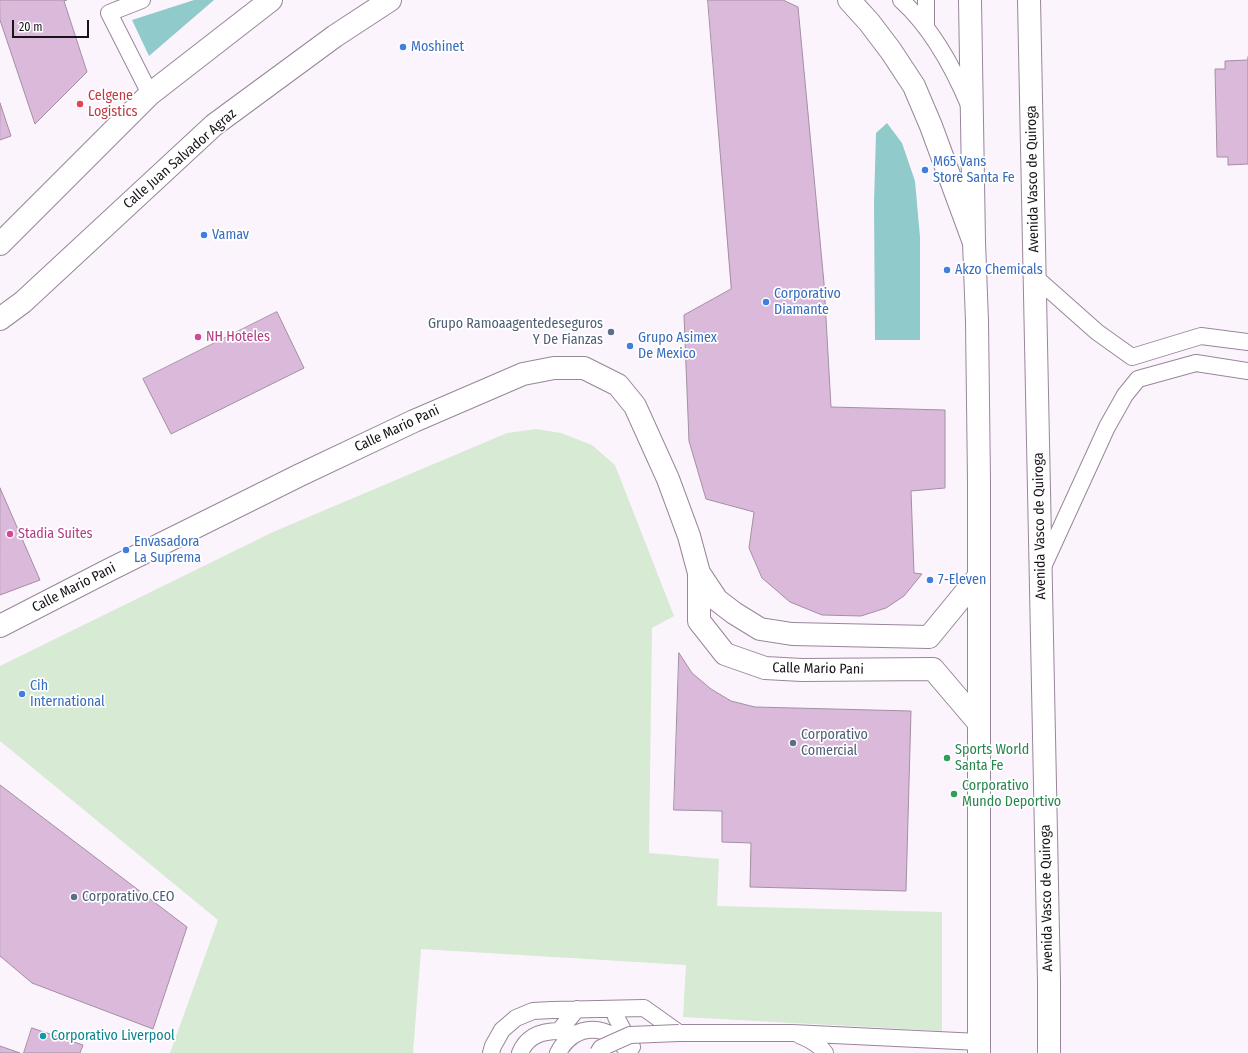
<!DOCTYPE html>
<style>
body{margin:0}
#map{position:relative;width:1248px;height:1053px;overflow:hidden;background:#fcf4fd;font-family:"Fira Sans Condensed",sans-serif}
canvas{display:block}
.scale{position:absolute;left:12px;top:20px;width:77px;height:18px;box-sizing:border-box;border:2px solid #181219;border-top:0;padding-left:5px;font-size:12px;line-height:14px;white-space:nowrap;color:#181219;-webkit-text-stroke:3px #fff;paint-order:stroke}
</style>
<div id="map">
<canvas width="1248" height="1053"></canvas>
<div class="scale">20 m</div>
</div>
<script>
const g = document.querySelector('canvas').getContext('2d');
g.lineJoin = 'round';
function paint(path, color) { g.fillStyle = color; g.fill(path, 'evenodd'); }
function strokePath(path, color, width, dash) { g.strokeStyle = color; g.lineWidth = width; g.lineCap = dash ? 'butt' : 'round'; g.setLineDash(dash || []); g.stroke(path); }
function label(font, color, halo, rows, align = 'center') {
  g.font = font + ' "Fira Sans Condensed",sans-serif'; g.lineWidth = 3.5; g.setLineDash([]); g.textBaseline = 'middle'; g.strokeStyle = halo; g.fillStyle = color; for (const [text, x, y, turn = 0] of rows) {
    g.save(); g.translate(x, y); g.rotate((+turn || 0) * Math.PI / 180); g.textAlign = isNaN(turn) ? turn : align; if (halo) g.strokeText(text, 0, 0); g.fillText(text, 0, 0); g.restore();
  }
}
const green = new Path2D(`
 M536 429 561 433 592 445 615 465 674 616 652 628 649 853 719 859 717 906 942 912V1031L683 1017 686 965 421 949 413 1053H170L218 920 0 741V666L273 532 507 433Z`);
const water = new Path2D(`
 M194 0H214L149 56 132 20Z
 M887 123 902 143 915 181 920 237V340H875L874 203 876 133Z`);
const building = new Path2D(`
 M0 0H67L64 1 87 72 35 124 0 20Z
 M708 0H783L798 7 824 283 831 407 945 410V488L911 491 914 573 922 574 904 596 886 608 861 616 822 615 790 602 762 578 749 548 754 512 706 499 689 441 684 315 731 289Z
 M1248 57V164L1228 165V157H1217L1215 69H1225V61L1248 60Z
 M0 103 11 136 0 140Z
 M277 312 304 368 171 434 143 379Z
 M0 488 40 580 0 595Z
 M679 653 692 673 711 689 731 701 755 707 911 711 906 891 750 887 751 843 722 842V811L674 810Z
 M0 785 187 927 153 1029 32 983 0 956Z
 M32 1028 83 1045 80 1053H24Z
 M0 1046 20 1053H0Z`);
const service = new Path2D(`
 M142 0 109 13 150 94
 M901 0C932 28 953 67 969 105
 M926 0V27
 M1035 277 1097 332 1132 357 1201 336 1248 342
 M1042 569 1107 427 1125 395 1138 379 1196 363 1248 371
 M616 1017 632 1047
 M799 1035C809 1039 819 1044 825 1053
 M491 1053 493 1046 502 1030 516 1018 533 1011 552 1010 644 1008 679 1033H792L979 1042
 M520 1053C527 1036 541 1031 559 1031L577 1009
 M558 1053C574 1021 612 1023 628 1053`);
const minor = new Path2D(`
 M699 573 717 600 734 613 760 629 792 634 929 637 979 576
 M0 626 109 570 300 475 414 421 523 374 554 368H584L618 385 635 406 668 479 689 536 699 573V621L725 654 765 668 802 670 933 669 979 723`);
const tertiary = new Path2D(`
 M849 0 869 22 891 51 914 86 931 126 973 240
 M0 244 150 94 271 0
 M0 319 23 302 214 125 335 36 390 0`);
const secondary = new Path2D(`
 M970 0 974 242 977 321 979 482V1053
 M1029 0 1049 981V1053`);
const serviceBridge = new Path2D(`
 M598 1053 601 1048 630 1035 679 1033`);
const markers = [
 [403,47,4,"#3f7fe0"],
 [80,104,4,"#e0444e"],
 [925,170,4,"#3f7fe0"],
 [204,235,4,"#3f7fe0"],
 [947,270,4,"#3f7fe0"],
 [766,302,4,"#3f7fe0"],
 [611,332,4,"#5c6f8a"],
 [198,337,4,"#d1479c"],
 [630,346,4,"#3f7fe0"],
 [10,534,4,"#d1479c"],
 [126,550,4,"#3f7fe0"],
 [930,580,4,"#3f7fe0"],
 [22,694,4,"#3f7fe0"],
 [793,743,4,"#5c6f8a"],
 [947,758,4,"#2e9e5b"],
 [954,794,4,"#2e9e5b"],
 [74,897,4,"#5c6f8a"],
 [43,1036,4,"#0f9aa8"]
];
const shopNames = [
 ["Moshinet",411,47],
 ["M65 Vans",933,162],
 ["Store Santa Fe",933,178],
 ["Vamav",212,235],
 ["Akzo Chemicals",955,270],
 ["Corporativo",774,294],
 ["Diamante",774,310],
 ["Grupo Asimex",638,338],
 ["De Mexico",638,354],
 ["Envasadora",134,542],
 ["La Suprema",134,558],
 ["7-Eleven",938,580],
 ["Cih",30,686],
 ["International",30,702]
];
const healthNames = [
 ["Celgene",88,96],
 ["Logistics",88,112]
];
const streetNames = [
 ["Calle Juan Salvador Agraz",180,159,-41],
 ["Avenida Vasco de Quiroga",1033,179,-91],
 ["Calle Mario Pani",397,429,-25],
 ["Avenida Vasco de Quiroga",1040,526,-91],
 ["Calle Mario Pani",74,588,-27],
 ["Calle Mario Pani",818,669,1],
 ["Avenida Vasco de Quiroga",1047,898,-91]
];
const serviceNames = [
 ["Grupo Ramoaagentedeseguros",603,324,"right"],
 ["Y De Fianzas",603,340,"right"],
 ["Corporativo",801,735],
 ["Comercial",801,751],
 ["Corporativo CEO",82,897]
];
const hotelNames = [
 ["NH Hoteles",206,337],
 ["Stadia Suites",18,534]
];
const leisureNames = [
 ["Sports World",955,750],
 ["Santa Fe",955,766],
 ["Corporativo",962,786],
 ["Mundo Deportivo",962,802]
];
const cultureNames = [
 ["Corporativo Liverpool",51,1036]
];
paint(green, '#d7ead3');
paint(water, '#90cacb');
paint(building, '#dbb9db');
strokePath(building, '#a28fa2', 1);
strokePath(service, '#98869a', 18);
strokePath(minor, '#98869a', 24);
strokePath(tertiary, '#98869a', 24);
strokePath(secondary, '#98869a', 24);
strokePath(service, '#fff', 16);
strokePath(minor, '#fff', 22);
strokePath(tertiary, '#fff', 22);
strokePath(secondary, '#fff', 22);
strokePath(serviceBridge, '#98869a', 18, []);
strokePath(serviceBridge, '#fff', 16);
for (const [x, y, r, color] of markers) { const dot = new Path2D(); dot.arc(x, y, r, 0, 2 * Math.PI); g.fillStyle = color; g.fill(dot); strokePath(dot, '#fff', 1.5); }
label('14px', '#366cbe', '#fff', shopNames, 'left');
label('14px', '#be3a42', '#fff', healthNames, 'left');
label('14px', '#181219', '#fff', streetNames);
label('14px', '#4e5e75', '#fff', serviceNames, 'left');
label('14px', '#b23c85', '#fff', hotelNames, 'left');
label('14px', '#27864d', '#fff', leisureNames, 'left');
label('14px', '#0d838f', '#fff', cultureNames, 'left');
</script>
